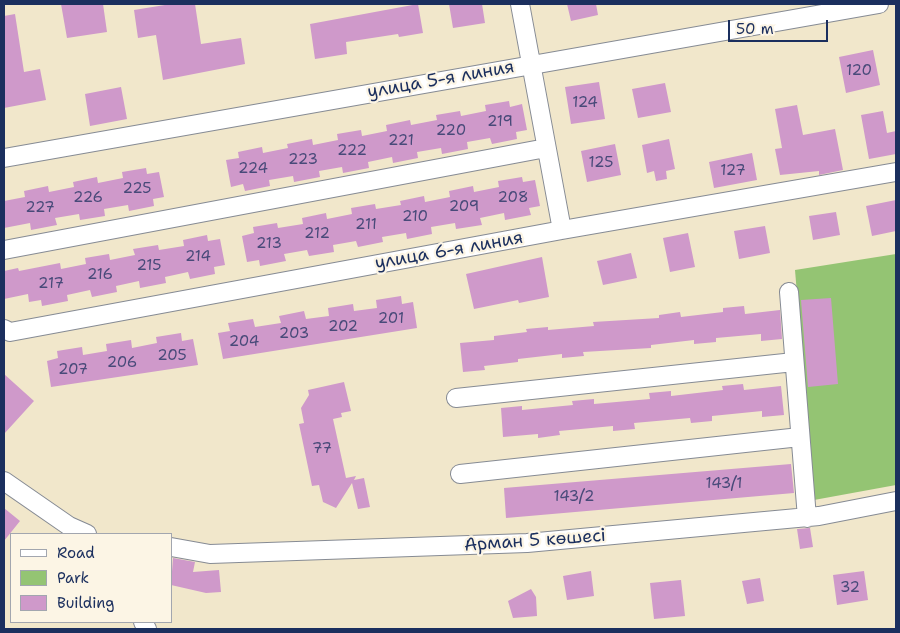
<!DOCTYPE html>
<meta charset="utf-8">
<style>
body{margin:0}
#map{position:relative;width:900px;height:633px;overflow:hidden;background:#f1e7cb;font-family:"Shantell Sans",sans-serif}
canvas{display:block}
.frame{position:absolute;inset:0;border:5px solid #1b2f5e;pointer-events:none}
.legend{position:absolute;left:10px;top:533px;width:162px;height:90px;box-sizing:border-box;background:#fcf5e5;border:1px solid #a2a6af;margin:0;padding:6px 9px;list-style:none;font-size:15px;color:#1b2f5e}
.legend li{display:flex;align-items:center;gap:10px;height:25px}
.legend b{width:25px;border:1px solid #a2a6af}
.scale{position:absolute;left:728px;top:20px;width:100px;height:22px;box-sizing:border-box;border:2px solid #1b2f5e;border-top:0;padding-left:6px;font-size:15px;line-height:18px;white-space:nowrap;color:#1b2f5e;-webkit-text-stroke:4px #fcf5e5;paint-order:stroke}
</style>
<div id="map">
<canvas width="900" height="633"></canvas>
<div class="frame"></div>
<ul class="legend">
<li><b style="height:6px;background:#fff"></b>Road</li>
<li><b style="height:14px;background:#94c473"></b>Park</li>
<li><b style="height:14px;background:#cf99ca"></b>Building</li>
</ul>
<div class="scale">50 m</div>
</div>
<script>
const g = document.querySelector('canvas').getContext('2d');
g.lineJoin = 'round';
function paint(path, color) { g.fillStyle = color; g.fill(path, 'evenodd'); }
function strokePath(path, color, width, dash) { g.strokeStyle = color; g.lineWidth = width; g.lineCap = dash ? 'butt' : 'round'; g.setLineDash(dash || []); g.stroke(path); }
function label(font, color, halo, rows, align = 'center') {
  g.font = font + ' "Shantell Sans",sans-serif'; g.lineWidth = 4.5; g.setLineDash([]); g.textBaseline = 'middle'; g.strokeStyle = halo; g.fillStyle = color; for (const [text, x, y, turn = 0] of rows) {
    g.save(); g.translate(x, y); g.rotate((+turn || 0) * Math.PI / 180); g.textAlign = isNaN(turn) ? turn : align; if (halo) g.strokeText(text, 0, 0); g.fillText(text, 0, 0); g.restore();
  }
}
const green = new Path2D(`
 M896 254V485L814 500 795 270Z`);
const building = new Path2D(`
 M61 4H103L107 32 67 38Z
 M171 4H195L201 44 241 38 245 64 163 80 156 35 138 38 134 10Z
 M418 4 423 33 399 37 398 34 346 42 347 54 315 59 310 24Z
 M449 4H482L485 23 453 28Z
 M567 4H596L598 15 571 21Z
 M15 14 24 72 40 69 46 100 4 108V16Z
 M873 50 880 85 846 93 839 57Z
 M599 82 605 119 571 124 565 87Z
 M665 83 671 112 638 118 632 89Z
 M121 87 127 119 90 126 85 94Z
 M509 101 510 107 522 104 527 130 516 132 517 139 492 144 490 138 467 142 468 149 442 154 441 148 417 152 418 158 393 163 392 157 368 162 369 168 343 173 342 167 319 171 320 177 294 182 293 176 269 180 270 186 245 191 243 184 231 187 226 160 239 158 238 152 262 147 263 153 288 148 287 144 312 139 313 145 338 140 337 134 361 130 362 136 387 131 386 125 410 120 411 125 437 120 436 115 460 111 461 116 486 111 485 105Z
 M797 105 803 135 835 129 843 170 819 175V171L780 175 775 149 782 148 775 109Z
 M883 111 887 133 896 131V154L869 159 861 115Z
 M669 139 675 169 666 171 667 179 656 181 654 171 647 173 642 145Z
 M615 144 621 175 587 182 581 151Z
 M752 153 757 180 714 188 709 162Z
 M146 168 147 174 159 172 164 197 153 199 154 206 129 211 128 205 104 209 105 216 80 220 79 214 55 218 57 225 31 230 30 223 4 228V201L25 197 24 191 48 186 49 192 74 187 73 182 97 177 98 183 123 178 122 172Z
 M522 177 523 182 535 180 540 206 529 208 531 215 505 220 504 213 480 218 482 225 456 229 455 223 431 227 432 234 407 239 406 233 382 237 383 242 358 247 356 241 333 245 334 252 309 256 307 250 284 254 286 261 260 266 259 260 247 262 242 236 254 233 253 227 277 223 278 228 303 224 302 218 326 213 327 219 352 214 351 208 375 204 376 209 401 205 400 201 424 196 425 202 450 197 449 191 473 186 474 192 499 187 498 181Z
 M896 200V231L872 236 866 206Z
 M836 212 840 235 813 240 809 216Z
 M765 226 770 253 739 259 734 231Z
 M688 233 695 267 670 272 663 238Z
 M207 235 208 241 220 239 225 265 214 267 215 274 190 279 188 272 165 277 166 283 140 288 139 281 116 286 117 292 92 297 90 290 67 295 68 301 42 306 41 300 29 302 28 294 4 299V271L18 268 19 271 60 263 61 269 86 264 85 258 109 254 110 260 135 255 133 249 158 245 159 250 184 246 183 240Z
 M631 253 637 278 603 285 597 261Z
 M542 257 549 297 519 303 518 300 474 309 466 274Z
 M401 296 402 304 413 302 417 328 223 359 218 333 230 331 228 323 253 319 255 327 281 323 279 316 304 311 306 319 329 316 328 308 353 304 354 311 377 308 376 300Z
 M831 298 838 384 808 387 801 300Z
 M744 306 745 314 780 310 782 339 761 341V334L716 338V342L694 344V340L651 345V348L583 352 584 356 562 358V354L518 359V362L484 366 485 370 463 372 460 343 494 340V336L527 332 526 329 548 327V330L594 326 593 322 659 318V315L680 312 681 317 723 312V308Z
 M181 333 182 341 193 339 198 365 51 387 47 361 58 358 57 351 82 347 83 355 107 351 106 344 131 340 132 348 157 343 156 337Z
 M4 374 34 401 4 434Z
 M344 382 351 411 341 413 342 417 333 419 346 478 356 476 354 480 364 478 370 507 358 509 352 483 336 508 323 502 319 485 312 486 299 424 304 423 301 408 309 395 308 390Z
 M743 384 744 390 781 386 784 415 762 417V411L712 416V421L691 423 690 418 634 423 635 429 613 431V426L559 431 560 435 538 438V434L503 437 501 408 522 406V410L573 405 572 401 594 399V404L650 399 649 393 671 391V396L723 390 722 386Z
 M791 464 794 493 506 518 504 488Z
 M4 508 20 521 4 541Z
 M810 528 813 547 800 549 797 529Z
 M173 558 195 562 193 572 219 570 221 592 206 593 171 585Z
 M591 571 594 596 567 600 563 576Z
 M864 571 868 600 837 605 833 575Z
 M760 578 764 601 747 604 742 581Z
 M681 580 685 616 654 619 650 583Z
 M531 589 536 597 537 616 513 618 508 601Z`);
const minor = new Path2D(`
 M520 4 562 230
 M4 158 879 4
 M4 250 546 148
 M789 292 807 518
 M4 329 10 332 562 230 896 172
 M456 398 794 362
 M460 474 800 437
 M4 481 69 526 87 534
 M171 547 210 554 527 543 819 516 896 501
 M143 622 147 629`);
const numberNames = [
 ["120",859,71],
 ["124",585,103],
 ["219",500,122],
 ["220",451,131],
 ["221",401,141],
 ["222",352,151],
 ["223",303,160],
 ["125",601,163],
 ["224",253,169],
 ["127",733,171],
 ["225",137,189],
 ["226",88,198],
 ["208",513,198],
 ["209",464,207],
 ["227",40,208],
 ["210",415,217],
 ["211",366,225],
 ["212",317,234],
 ["213",269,244],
 ["214",198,257],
 ["215",149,266],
 ["216",100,275],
 ["217",51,284],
 ["201",391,319],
 ["202",343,327],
 ["203",294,334],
 ["204",244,342],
 ["205",172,356],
 ["206",122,363],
 ["207",73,370],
 ["77",322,449],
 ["143/1",724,484],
 ["143/2",574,497],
 ["32",850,588]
];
const streetNames = [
 ["улица 5-я линия",441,80,-10],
 ["улица 6-я линия",449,251,-10],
 ["Арман 5 көшесі",535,541,-4]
];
paint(green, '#94c473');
paint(building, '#cf99ca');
strokePath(minor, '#868b94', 20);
strokePath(minor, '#fff', 18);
label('15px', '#484a79', null, numberNames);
label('18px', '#1b2f5e', '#fcf5e5', streetNames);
</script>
